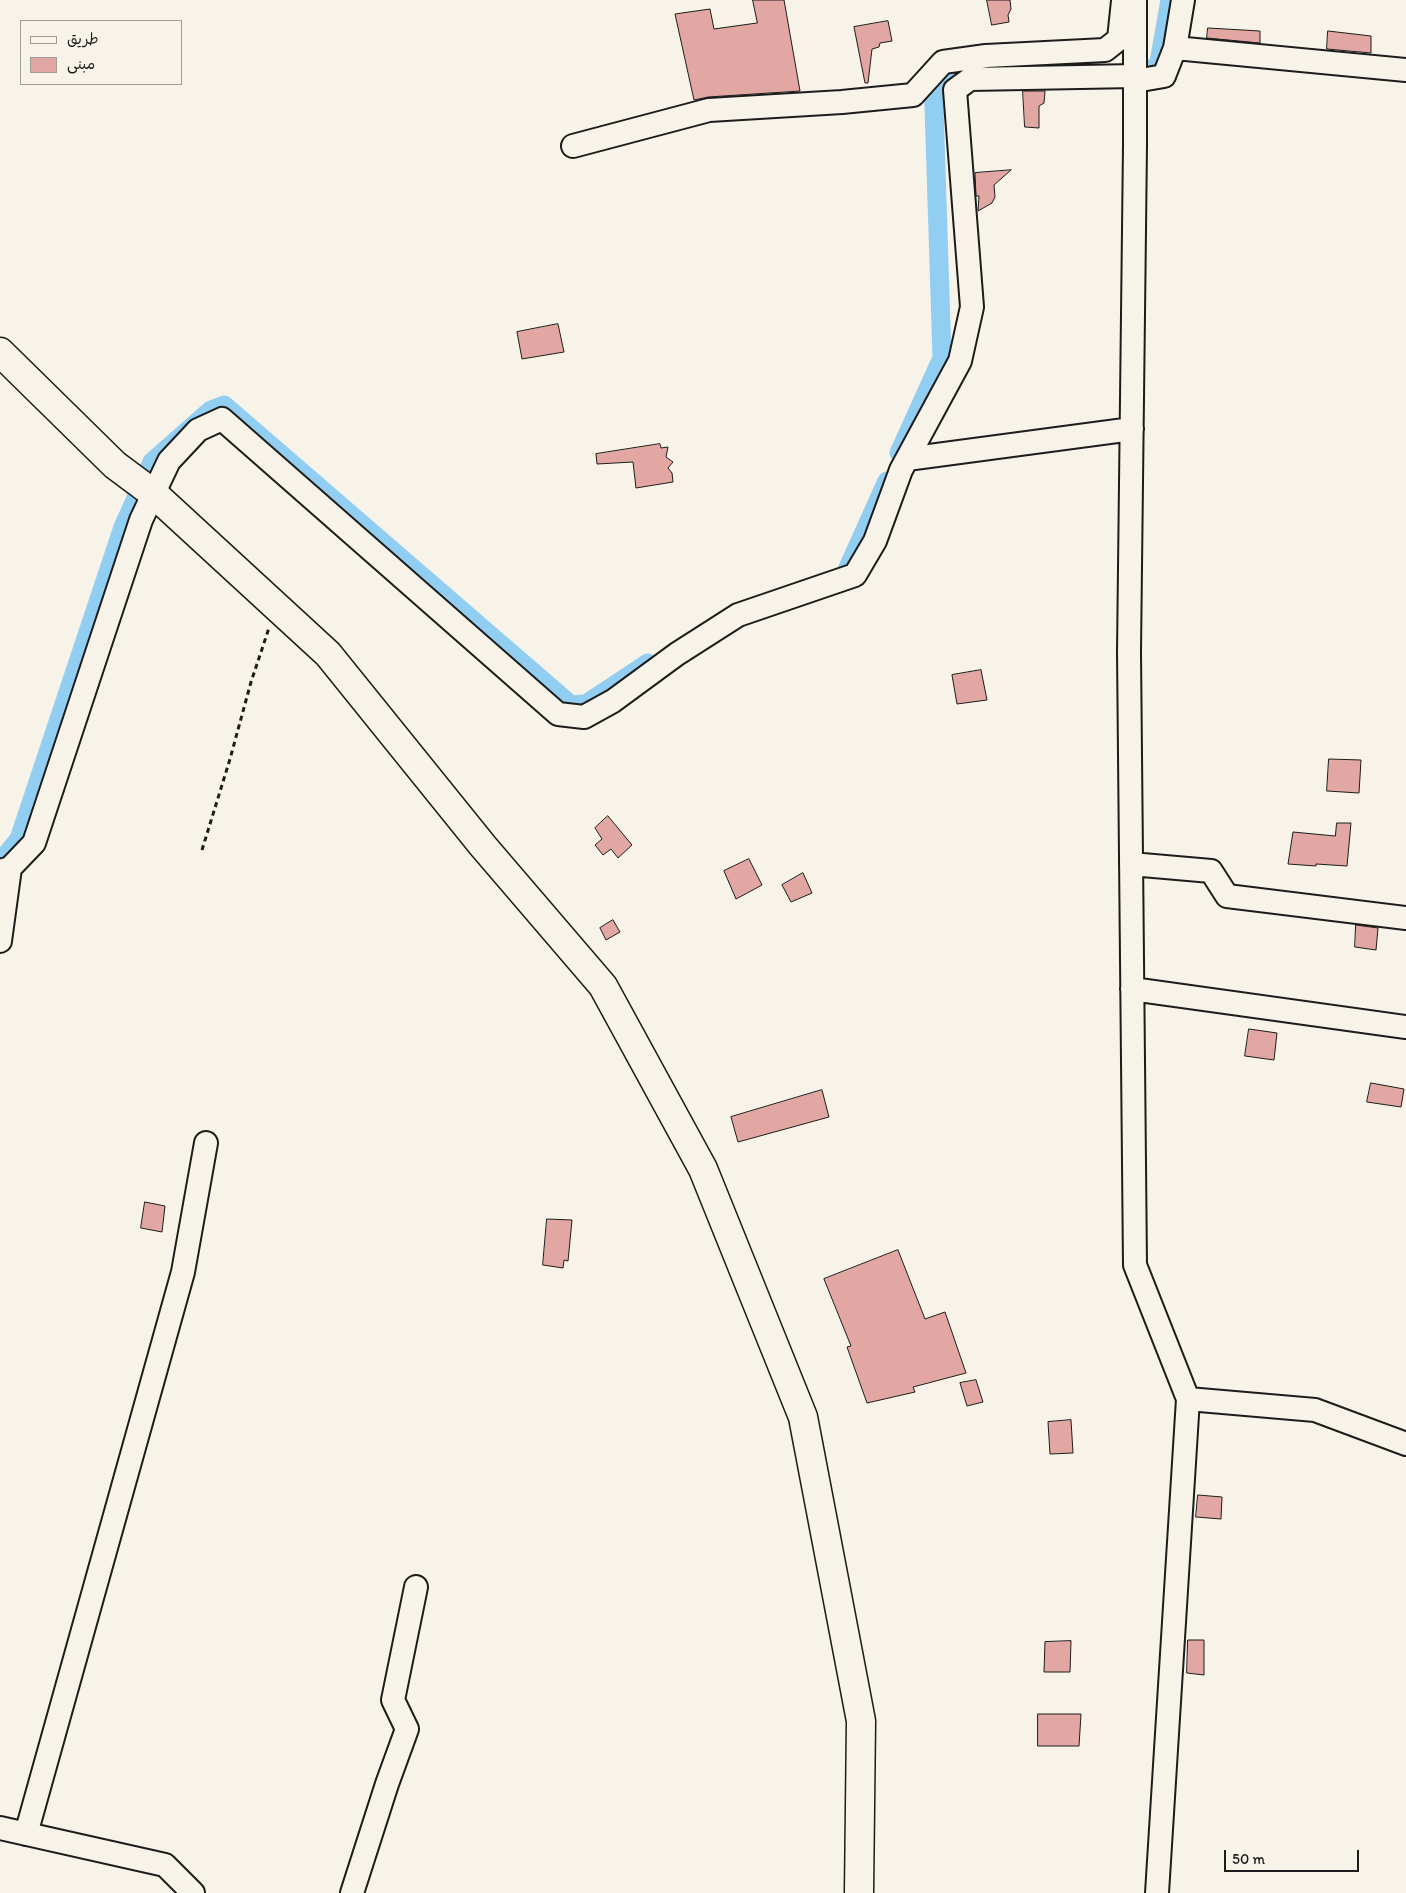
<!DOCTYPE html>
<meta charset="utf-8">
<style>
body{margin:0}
#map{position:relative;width:1406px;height:1893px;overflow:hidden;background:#f7f3e8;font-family:Itim,"Playpen Sans Arabic",sans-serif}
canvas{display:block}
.legend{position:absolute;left:20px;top:20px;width:162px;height:65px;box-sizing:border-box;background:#f7f3e8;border:1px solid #9f9d96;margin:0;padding:6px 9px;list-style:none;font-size:15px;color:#1c1c1c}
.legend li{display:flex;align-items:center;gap:10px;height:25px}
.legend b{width:25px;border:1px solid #9f9d96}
.scale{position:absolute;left:1224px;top:1850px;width:135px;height:22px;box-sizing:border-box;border:2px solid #1c1c1c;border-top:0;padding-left:6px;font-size:15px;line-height:18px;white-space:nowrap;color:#1c1c1c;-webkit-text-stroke:4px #f7f3e8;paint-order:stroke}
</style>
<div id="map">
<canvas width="1406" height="1893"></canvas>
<ul class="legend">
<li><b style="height:6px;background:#f7f3e8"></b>طريق</li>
<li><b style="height:14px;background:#e2a7a2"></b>مبنى</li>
</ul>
<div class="scale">50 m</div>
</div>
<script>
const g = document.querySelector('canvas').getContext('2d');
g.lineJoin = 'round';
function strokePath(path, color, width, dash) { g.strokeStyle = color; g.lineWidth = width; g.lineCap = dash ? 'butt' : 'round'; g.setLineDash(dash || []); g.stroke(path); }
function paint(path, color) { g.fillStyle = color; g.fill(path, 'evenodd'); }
const canal = new Path2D(`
 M1148 69 1158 68 1170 0
 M899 453 942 358 933 75 981 74
 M843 579 887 481
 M0 857 6 855 19 839 123 527 152 462 211 410 224 405 571 705 586 704 648 663`);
const building = new Path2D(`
 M753 0H784L800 91 708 97 694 100 675 14 710 9 714 29 757 23Z
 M987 0H1010L1011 9 1008 15 1009 22 992 25Z
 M888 21 892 41 880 43 879 47 872 49 868 83H865L854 27Z
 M1208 28 1260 31V43L1207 38Z
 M1328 31 1371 36V53L1327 49Z
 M1023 91H1045L1044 103 1039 106V128L1025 127Z
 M1011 170 994 185 995 197 992 203 978 211 979 196H976L975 173Z
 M558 324 564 352 522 359 517 332Z
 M660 444 661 448 668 447 666 457 673 462 668 468 672 473 673 482 636 488 633 462 597 464 596 454Z
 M981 670 987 700 957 704 952 675Z
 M1329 759 1361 760 1359 793 1327 791Z
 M608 816 632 845 618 858 611 849 603 855 595 845 602 839 595 828Z
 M1337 823H1351L1347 866 1316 864V866L1288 864 1293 832 1335 836Z
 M749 859 762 885 736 899 724 871Z
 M803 873 812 893 791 902 782 885Z
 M613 920 620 932 606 940 600 928Z
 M1356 925 1378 928 1376 950 1355 947Z
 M1249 1029 1277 1033 1274 1060 1245 1056Z
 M1371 1083 1404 1089 1401 1107 1367 1102Z
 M822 1090 829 1117 738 1142 731 1117Z
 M145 1202 165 1206 162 1232 141 1228Z
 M547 1219 572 1220 568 1261 564 1260 563 1268 543 1265Z
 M898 1250 925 1319 945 1312 966 1373 913 1387 915 1392 867 1403 847 1347 851 1346 824 1279Z
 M976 1380 983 1402 967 1406 960 1383Z
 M1071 1420 1073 1453 1050 1454 1048 1422Z
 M1198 1495 1222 1497 1221 1519 1196 1517Z
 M1188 1640H1204V1675L1187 1673Z
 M1071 1641 1070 1672H1044L1045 1642Z
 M1038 1714H1081L1079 1746H1038Z`);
const path = new Path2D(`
 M202 850 230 759 251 682 269 628`);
const minor = new Path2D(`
 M1135 0V145L1129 652 1135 1265 1188 1399 1157 1893
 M1175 48 1183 0
 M1135 81 1164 76 1175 48 1406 70
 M573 146 709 110 842 102 913 95 943 62 986 56 1105 50 1119 39 1123 1
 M907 459 1132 429
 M1131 864 1211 871 1227 896 1406 918
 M0 871 10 868 34 843 141 520 169 461 198 430 222 419 558 714 584 717 613 701 677 654 738 615 855 575 875 541 901 470 960 361 972 307 955 90 970 79 1135 76
 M0 941 10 868
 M1132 989 1406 1027
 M1188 1399 1315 1410 1406 1444
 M0 1828 165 1865 193 1893
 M26 1834 183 1272 206 1143
 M352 1893 387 1784 407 1729 393 1700 416 1587`);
const major = new Path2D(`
 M0 352 115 465 154 494 328 654 483 846 603 986 703 1169 803 1417 861 1721 859 1893`);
strokePath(canal, '#91cef1', 19);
paint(building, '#e2a7a2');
strokePath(building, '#1c1c1c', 1);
strokePath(minor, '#1c1c1c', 26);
strokePath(major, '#1c1c1c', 31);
strokePath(path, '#1c1c1c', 3, [5, 4]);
strokePath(minor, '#f7f3e8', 22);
strokePath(major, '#f7f3e8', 28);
</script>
